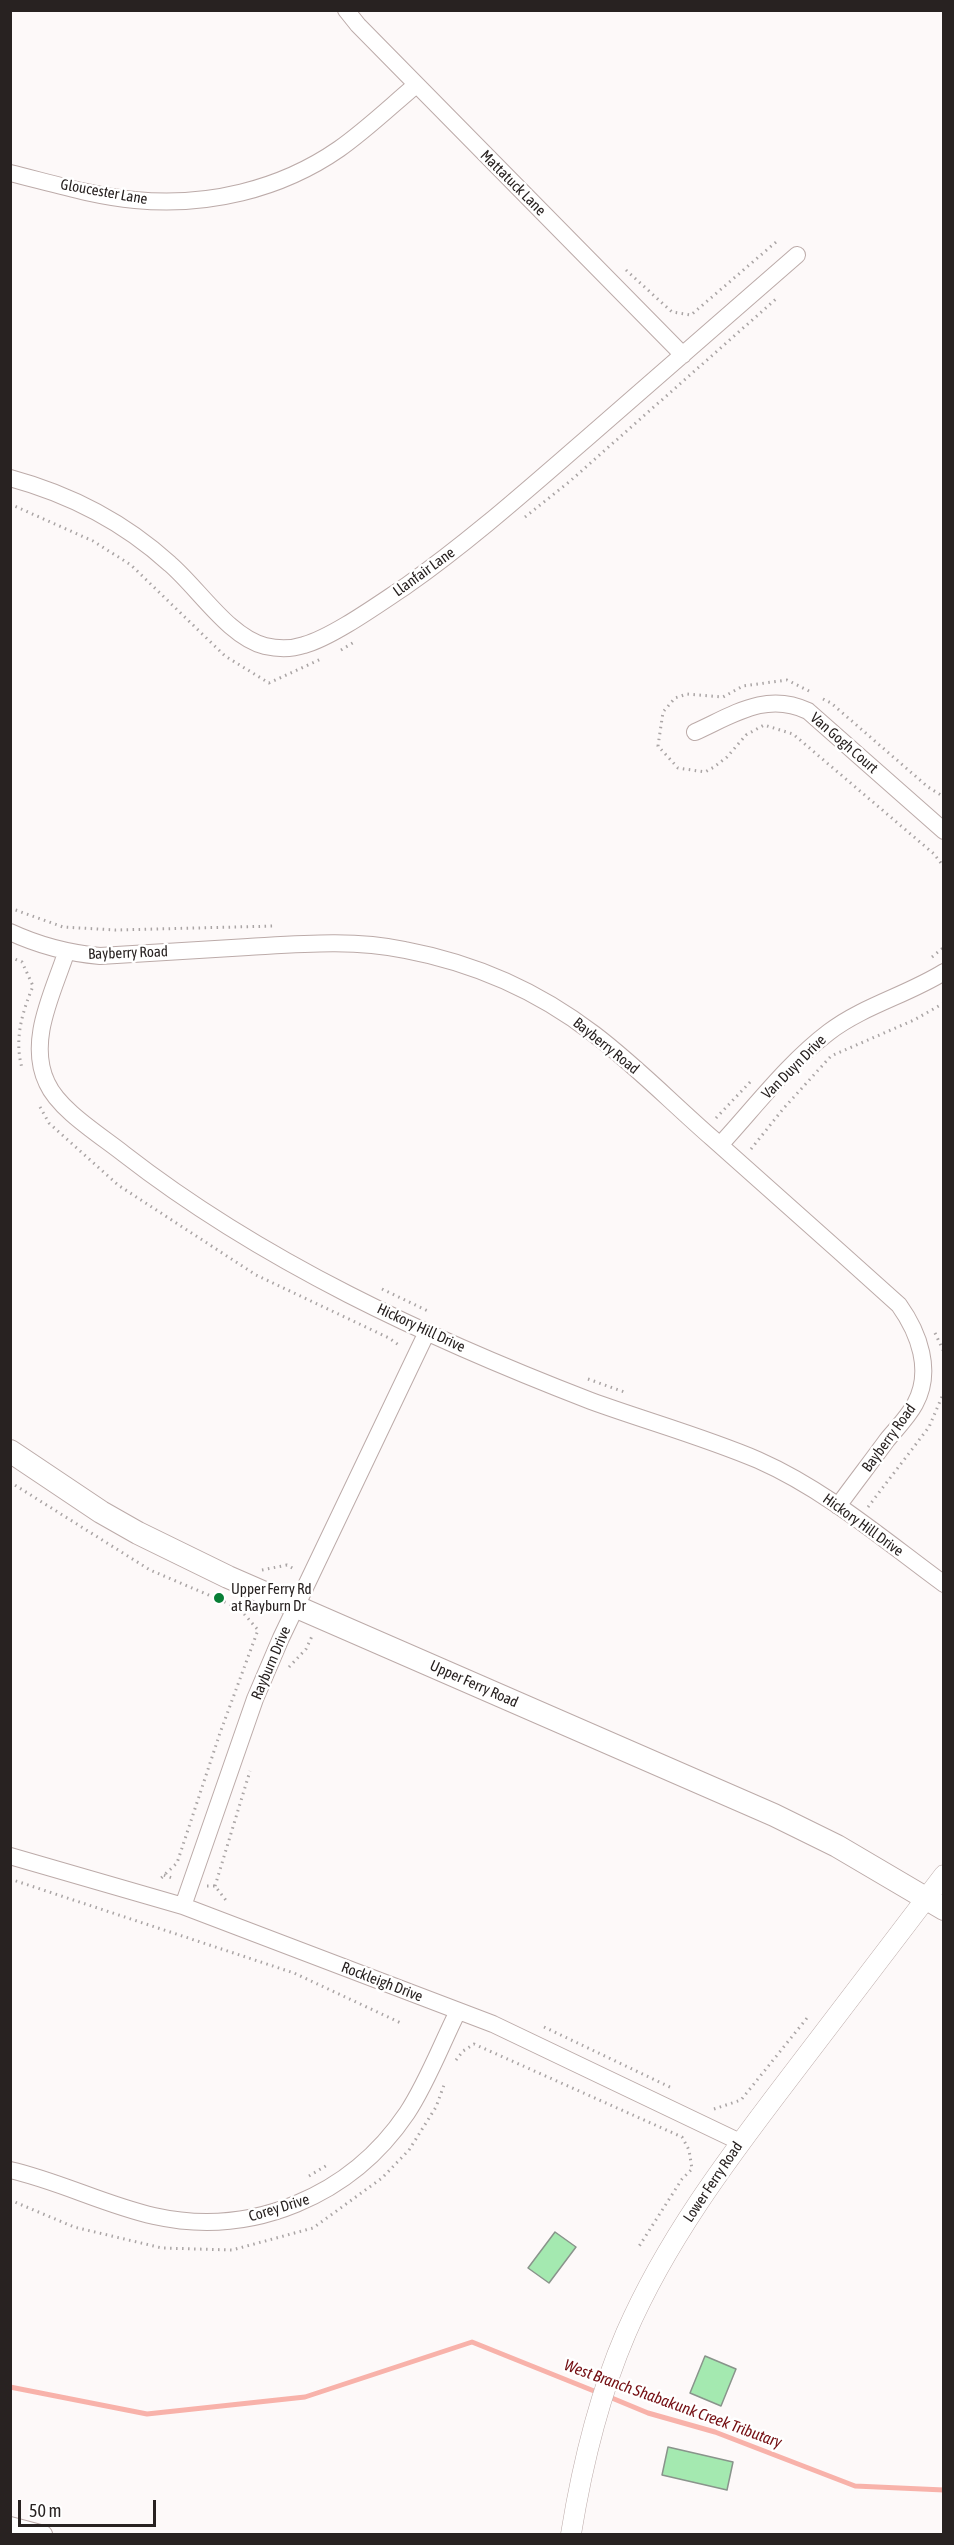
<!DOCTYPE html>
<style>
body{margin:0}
#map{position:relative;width:954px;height:2545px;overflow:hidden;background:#fdf9f9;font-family:"Asap Condensed",sans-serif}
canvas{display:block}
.frame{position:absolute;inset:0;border:12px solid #282221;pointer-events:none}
.scale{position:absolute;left:18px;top:2500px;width:138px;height:27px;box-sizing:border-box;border:3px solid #282221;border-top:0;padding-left:8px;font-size:18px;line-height:21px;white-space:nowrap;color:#282221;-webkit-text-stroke:4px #fff;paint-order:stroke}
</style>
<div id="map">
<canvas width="954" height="2545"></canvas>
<div class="frame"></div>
<div class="scale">50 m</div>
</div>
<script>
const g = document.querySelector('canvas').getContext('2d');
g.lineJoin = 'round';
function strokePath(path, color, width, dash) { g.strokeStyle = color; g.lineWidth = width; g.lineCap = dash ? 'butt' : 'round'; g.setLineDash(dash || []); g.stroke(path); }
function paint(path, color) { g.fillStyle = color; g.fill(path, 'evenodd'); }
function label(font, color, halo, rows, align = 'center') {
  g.font = font + ' "Asap Condensed",sans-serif'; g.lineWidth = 5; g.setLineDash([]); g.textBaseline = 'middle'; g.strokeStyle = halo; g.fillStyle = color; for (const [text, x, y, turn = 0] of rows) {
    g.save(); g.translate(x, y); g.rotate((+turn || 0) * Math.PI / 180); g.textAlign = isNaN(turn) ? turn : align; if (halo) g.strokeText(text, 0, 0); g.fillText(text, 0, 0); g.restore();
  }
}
const stream = new Path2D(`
 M10 2387 147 2414 305 2397 472 2342 599 2393
 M607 2396 648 2413 715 2432 855 2486 944 2490`);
const building = new Path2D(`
 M555 2232 576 2247 549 2283 528 2268Z
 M705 2356 736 2369 721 2406 690 2393Z
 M668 2447 733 2462 727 2490 662 2475Z`);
const path = new Path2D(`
 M626 270 672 312 691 315 776 242
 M10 504 93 541 131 565 225 656 269 683 321 659
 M525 517 569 482 776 299
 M341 650 356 641
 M809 691 787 680 743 686 723 697 687 694 675 698 663 712 658 746 678 768 705 772 714 767 727 757 746 735 764 725 793 734 934 854 944 867
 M823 699 831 703 928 787 944 797
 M10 908 63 927 116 930 275 926
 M10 957 22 962 33 986C22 1013 14 1039 22 1068
 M932 957 944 947
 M40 1107 49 1123 118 1185 256 1275 389 1338 400 1346
 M716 1118 753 1079
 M751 1149 783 1109 831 1056 914 1020 944 1003
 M382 1289 430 1312
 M935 1333 944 1352
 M588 1379 627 1393
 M10 1482 150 1570 239 1608 258 1630 220 1733 177 1863 159 1880
 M868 1507 929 1427 944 1392
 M262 1570 287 1565 296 1570
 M289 1667 306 1649 313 1634
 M164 1875 175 1879
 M10 1879 294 1973 403 2024
 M207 1886H215L228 1903
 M215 1886 250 1771
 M544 2027 674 2089
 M456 2060 463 2051 474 2044 682 2137 689 2150 692 2169 682 2179 638 2248
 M714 2109 741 2100 807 2018
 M309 2176 329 2164
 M10 2200 74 2227 162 2248 232 2250 313 2228 382 2178 409 2150 436 2107 444 2085`);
const minor = new Path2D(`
 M346 10 358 25 683 355
 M10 173C51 183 93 196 135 200 206 207 280 190 339 149 366 130 391 106 416 85
 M10 478C69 494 125 523 170 564 199 589 229 637 265 646 278 649 292 649 304 645 333 637 380 603 406 586 470 541 527 490 586 439 656 378 727 316 797 255
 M695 732C733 715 766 691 808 711L944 831
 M10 932C40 946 67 953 100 956 149 953 199 950 248 947 300 944 353 939 405 950 474 963 538 991 594 1034 635 1065 673 1104 712 1138 775 1194 837 1249 899 1305 919 1333 933 1371 915 1404 908 1417 896 1429 887 1440 871 1462 854 1484 838 1506
 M66 953C53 993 27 1041 47 1083 59 1110 100 1135 124 1154 263 1262 428 1338 591 1401 646 1421 704 1437 758 1460 826 1490 884 1540 944 1584
 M720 1145C755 1107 788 1063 829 1032 863 1006 907 995 944 972
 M10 1856 183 1906 493 2024 740 2142
 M183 1906 255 1699 281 1638 427 1332
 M10 2170C59 2181 105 2205 154 2216 252 2238 351 2196 407 2113 427 2083 442 2043 458 2011
 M10 2525 44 2534`);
const tertiary = new Path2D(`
 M571 2534C582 2466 598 2398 626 2333 666 2241 726 2161 787 2081 839 2012 892 1944 944 1875`);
const secondary = new Path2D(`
 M10 1451 101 1512 138 1533 228 1577 774 1815 837 1846 944 1909`);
const markers = [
 [219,1598,6,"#087e36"]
];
const streetNames = [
 ["Mattatuck Lane",513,183,45],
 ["Gloucester Lane",104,192,10],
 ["Llanfair Lane",424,572,-36],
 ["Van Gogh Court",844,743,41],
 ["Bayberry Road",128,953,-2],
 ["Bayberry Road",606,1046,39],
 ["Van Duyn Drive",794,1067,-45],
 ["Hickory Hill Drive",421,1328,25],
 ["Bayberry Road",889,1438,-54],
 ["Hickory Hill Drive",863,1525,36],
 ["Rayburn Drive",271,1663,-67],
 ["Upper Ferry Road",474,1684,24],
 ["Rockleigh Drive",382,1982,21],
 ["Lower Ferry Road",713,2182,-56],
 ["Corey Drive",279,2208,-17]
];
const poiNames = [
 ["Upper Ferry Rd",231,1589],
 ["at Rayburn Dr",231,1606]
];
const waterNames = [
 ["West Branch Shabakunk Creek Tributary",673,2404,20]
];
strokePath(stream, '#f8b2aa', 5);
paint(building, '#a4e9b0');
strokePath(building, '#89948b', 1.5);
strokePath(minor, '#bcaba9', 18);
strokePath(tertiary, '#bcaba9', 21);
strokePath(secondary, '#bcaba9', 24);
strokePath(path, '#aaa5a5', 3, [1.5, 4.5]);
strokePath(minor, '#fff', 16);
strokePath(tertiary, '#fff', 20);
strokePath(secondary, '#fff', 22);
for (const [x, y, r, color] of markers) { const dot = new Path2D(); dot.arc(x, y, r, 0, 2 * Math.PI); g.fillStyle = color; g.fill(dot); strokePath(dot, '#fff', 2); }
label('15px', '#282221', '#fff', streetNames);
label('15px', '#282221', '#fff', poiNames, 'left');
label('italic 16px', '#740e12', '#fff', waterNames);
</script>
